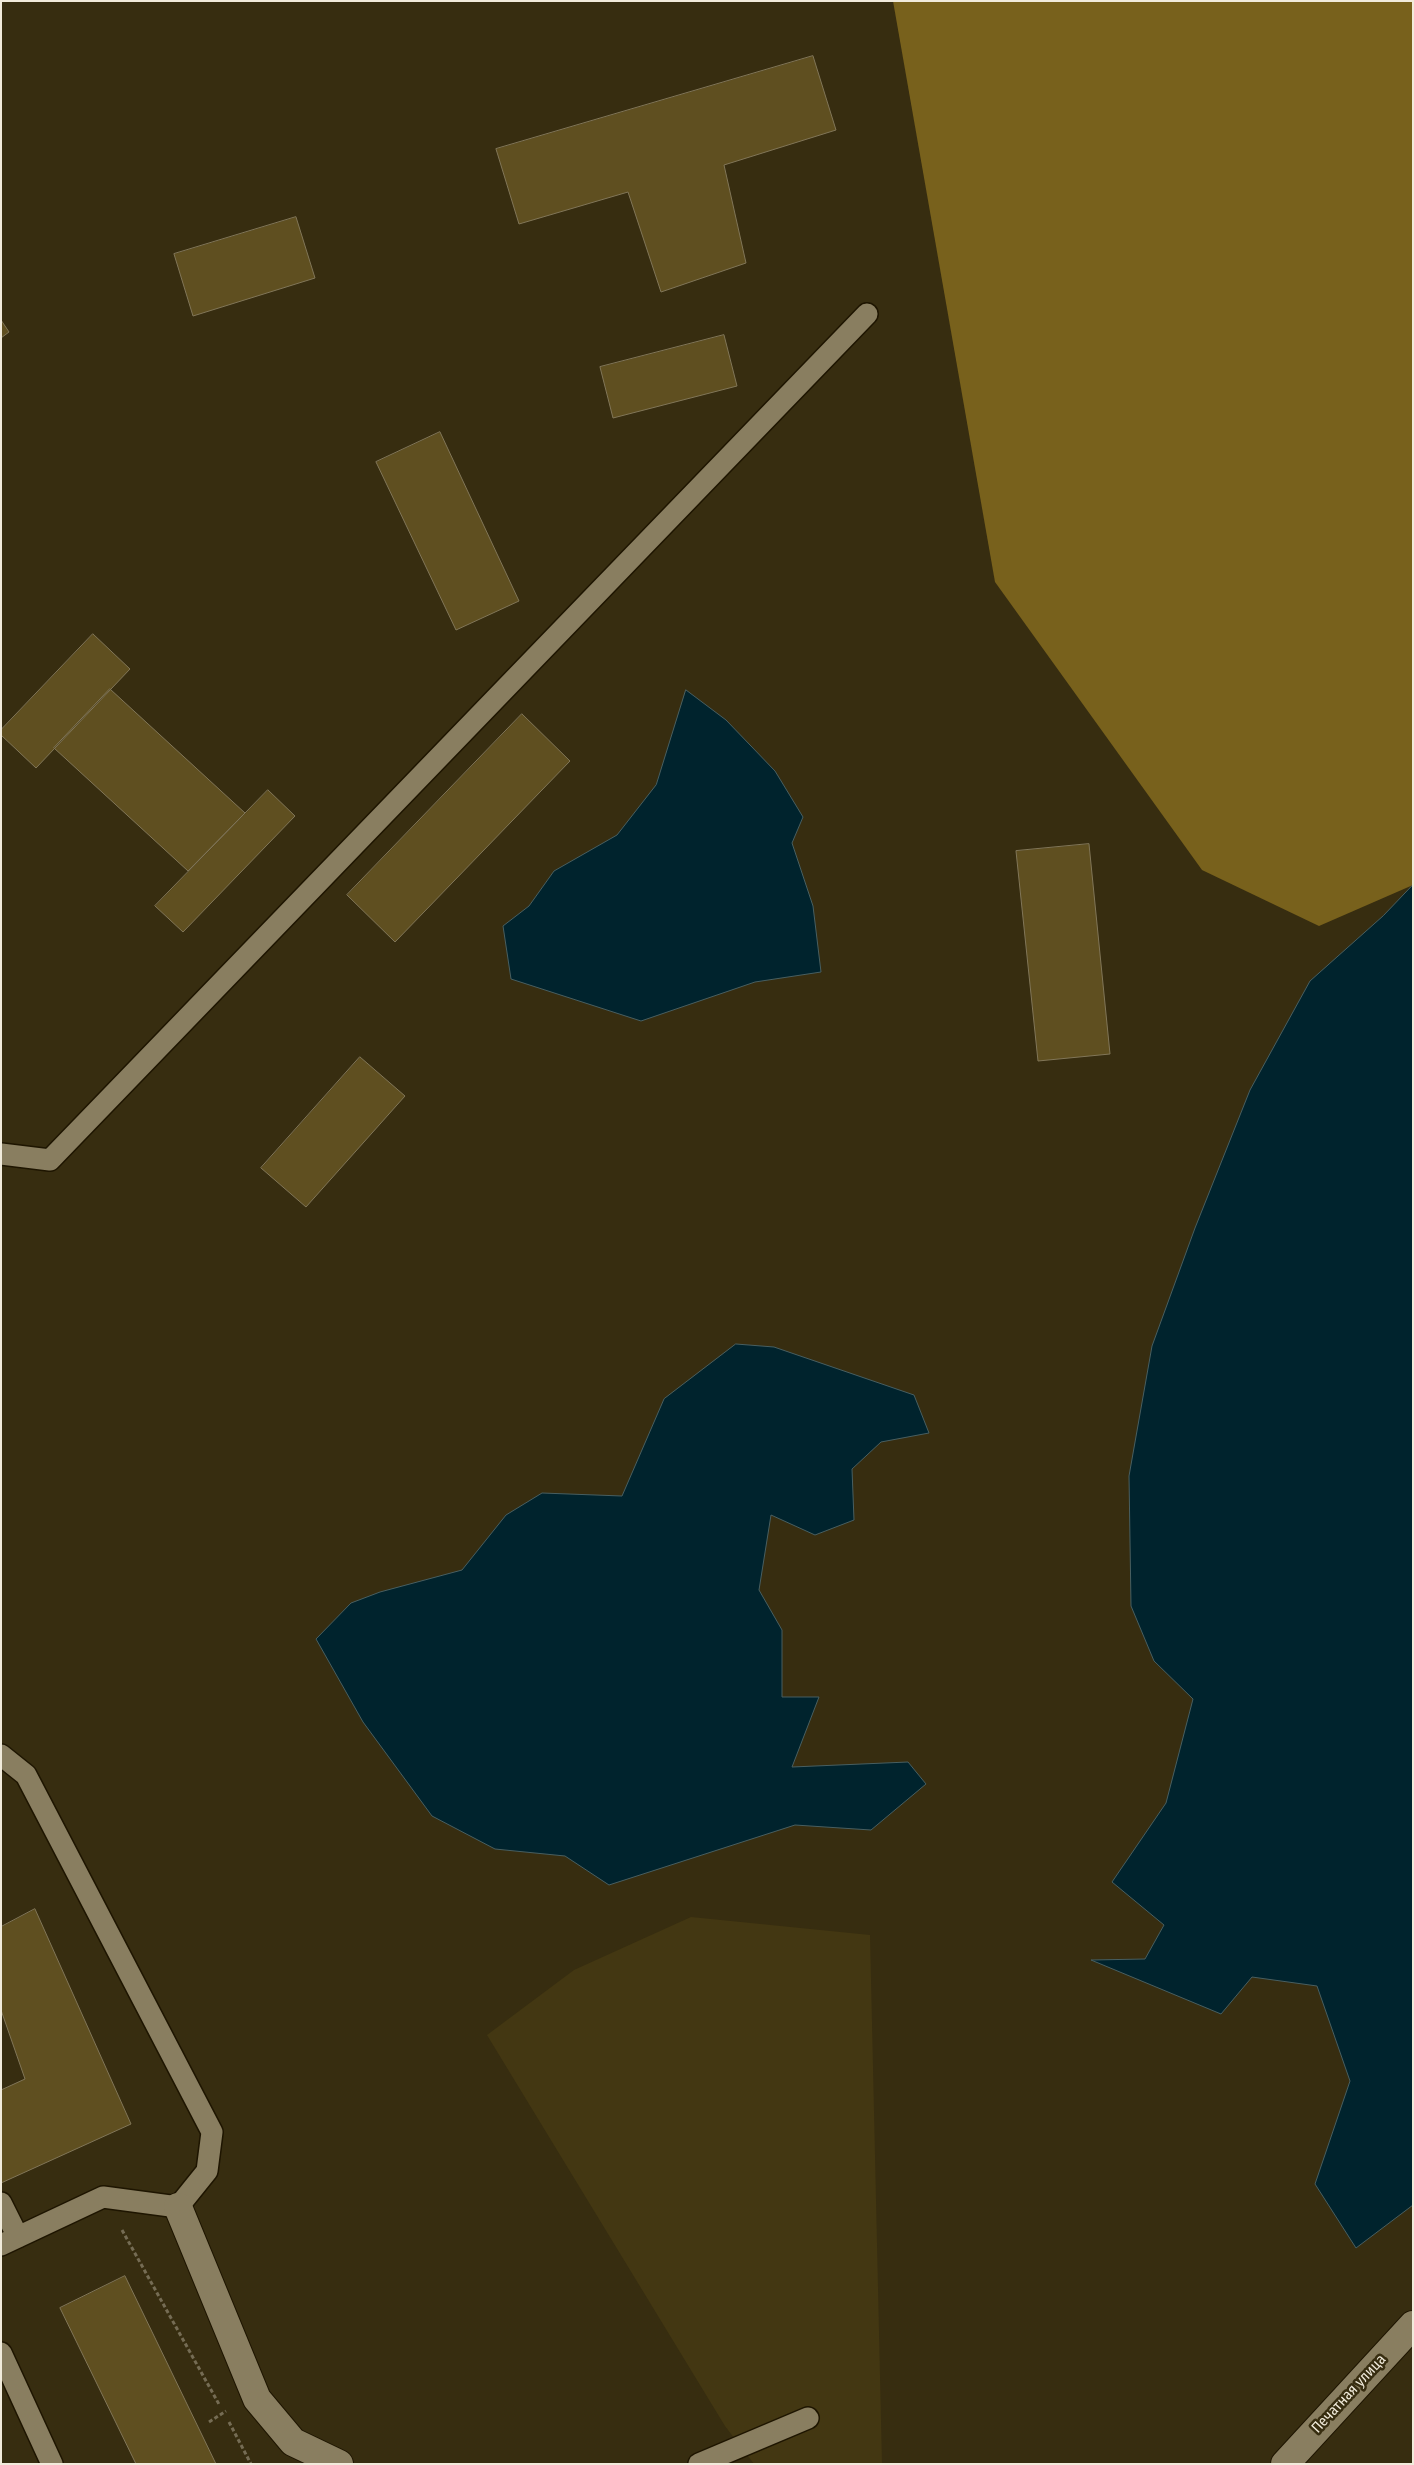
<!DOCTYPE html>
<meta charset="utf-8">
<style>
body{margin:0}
#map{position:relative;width:1414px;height:2465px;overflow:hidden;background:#372d10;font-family:"Fira Sans Condensed",sans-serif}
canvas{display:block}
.frame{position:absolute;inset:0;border:2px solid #f1ebdb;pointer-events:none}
</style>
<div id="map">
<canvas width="1414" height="2465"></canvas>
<div class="frame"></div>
</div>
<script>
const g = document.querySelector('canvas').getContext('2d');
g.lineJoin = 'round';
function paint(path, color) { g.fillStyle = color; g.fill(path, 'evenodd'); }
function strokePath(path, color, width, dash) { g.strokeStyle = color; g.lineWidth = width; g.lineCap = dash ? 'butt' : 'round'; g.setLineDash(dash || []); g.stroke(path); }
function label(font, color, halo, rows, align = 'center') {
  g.font = font + ' "Fira Sans Condensed",sans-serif'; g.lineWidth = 5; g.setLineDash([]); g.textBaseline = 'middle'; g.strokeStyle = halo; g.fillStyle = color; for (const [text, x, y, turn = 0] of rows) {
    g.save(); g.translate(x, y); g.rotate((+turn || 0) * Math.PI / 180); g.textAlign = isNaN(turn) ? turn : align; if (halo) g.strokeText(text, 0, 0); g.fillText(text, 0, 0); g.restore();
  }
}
const built = new Path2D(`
 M691 1917 870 1935 882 2464H754L725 2426 487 2035 574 1970Z`);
const forest = new Path2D(`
 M893 1H1413V885L1319 926 1202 870 995 582Z`);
const water = new Path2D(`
 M686 690 726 720 775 771 803 817 792 843 813 906 821 972 755 982 641 1021 511 979 503 926 529 906 554 871 617 835 656 785Z
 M1413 885V2205L1356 2248 1315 2184 1350 2081 1317 1986 1252 1977 1221 2014 1091 1960 1145 1959 1164 1925 1112 1882 1166 1803 1193 1699 1154 1661 1131 1606 1129 1476 1152 1346 1195 1228 1250 1090 1310 981 1383 916Z
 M736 1344 774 1347 914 1395 929 1433 881 1442 852 1469 854 1520 815 1535 771 1515 759 1590 782 1630V1697H819L792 1767 908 1762 926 1784 871 1830 795 1825 609 1885 565 1856 495 1849 432 1816 363 1722 316 1639 351 1603 380 1592 462 1570 506 1515 542 1493 622 1496 664 1399Z`);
const building = new Path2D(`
 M813 56 836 130 724 165 746 263 661 292 628 192 519 224 496 149Z
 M296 217 315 278 193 316 174 254Z
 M1 320 9 332 1 338Z
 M724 335 737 386 613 418 600 367Z
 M440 432 519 601 456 630 376 462Z
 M93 634 130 669 36 768 1 735V730Z
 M110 689 245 813 188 871 54 748Z
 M522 714 570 761 395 942 347 895Z
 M268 790 295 816 183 932 155 906Z
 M1089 844 1110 1054 1038 1061 1016 851Z
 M360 1057 405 1096 306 1207 261 1168Z
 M35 1909 131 2124 1 2183V2090L25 2079 1 2010V1927Z
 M125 2276 216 2464H136L60 2308Z`);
const path = new Path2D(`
 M122 2230 220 2406
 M209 2422 226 2411
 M229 2422 251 2464`);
const service = new Path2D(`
 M1 1154 50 1160 867 314
 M1 1755 26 1775 212 2132 207 2171 178 2207 103 2197 1 2245
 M1 2203 18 2237
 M1 2353 52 2464
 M699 2464 808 2418`);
const minor = new Path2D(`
 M178 2207 257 2399 293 2442 339 2464`);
const tertiary = new Path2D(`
 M1285 2464 1413 2325`);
const streetNames = [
 ["Печатная улица",1349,2394,-47]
];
paint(built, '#433712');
paint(forest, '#78611c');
paint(water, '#00232d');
strokePath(water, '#485f61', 1);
paint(building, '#5f4f20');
strokePath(building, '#817658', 1);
strokePath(service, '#1e1500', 24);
strokePath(minor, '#1e1500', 30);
strokePath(tertiary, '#1e1500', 30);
strokePath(path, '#756c54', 3, [4, 2.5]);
strokePath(service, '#897e60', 21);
strokePath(minor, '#897e60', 28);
strokePath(tertiary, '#897e60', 28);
label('15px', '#f1ebdb', '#372d10', streetNames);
</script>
